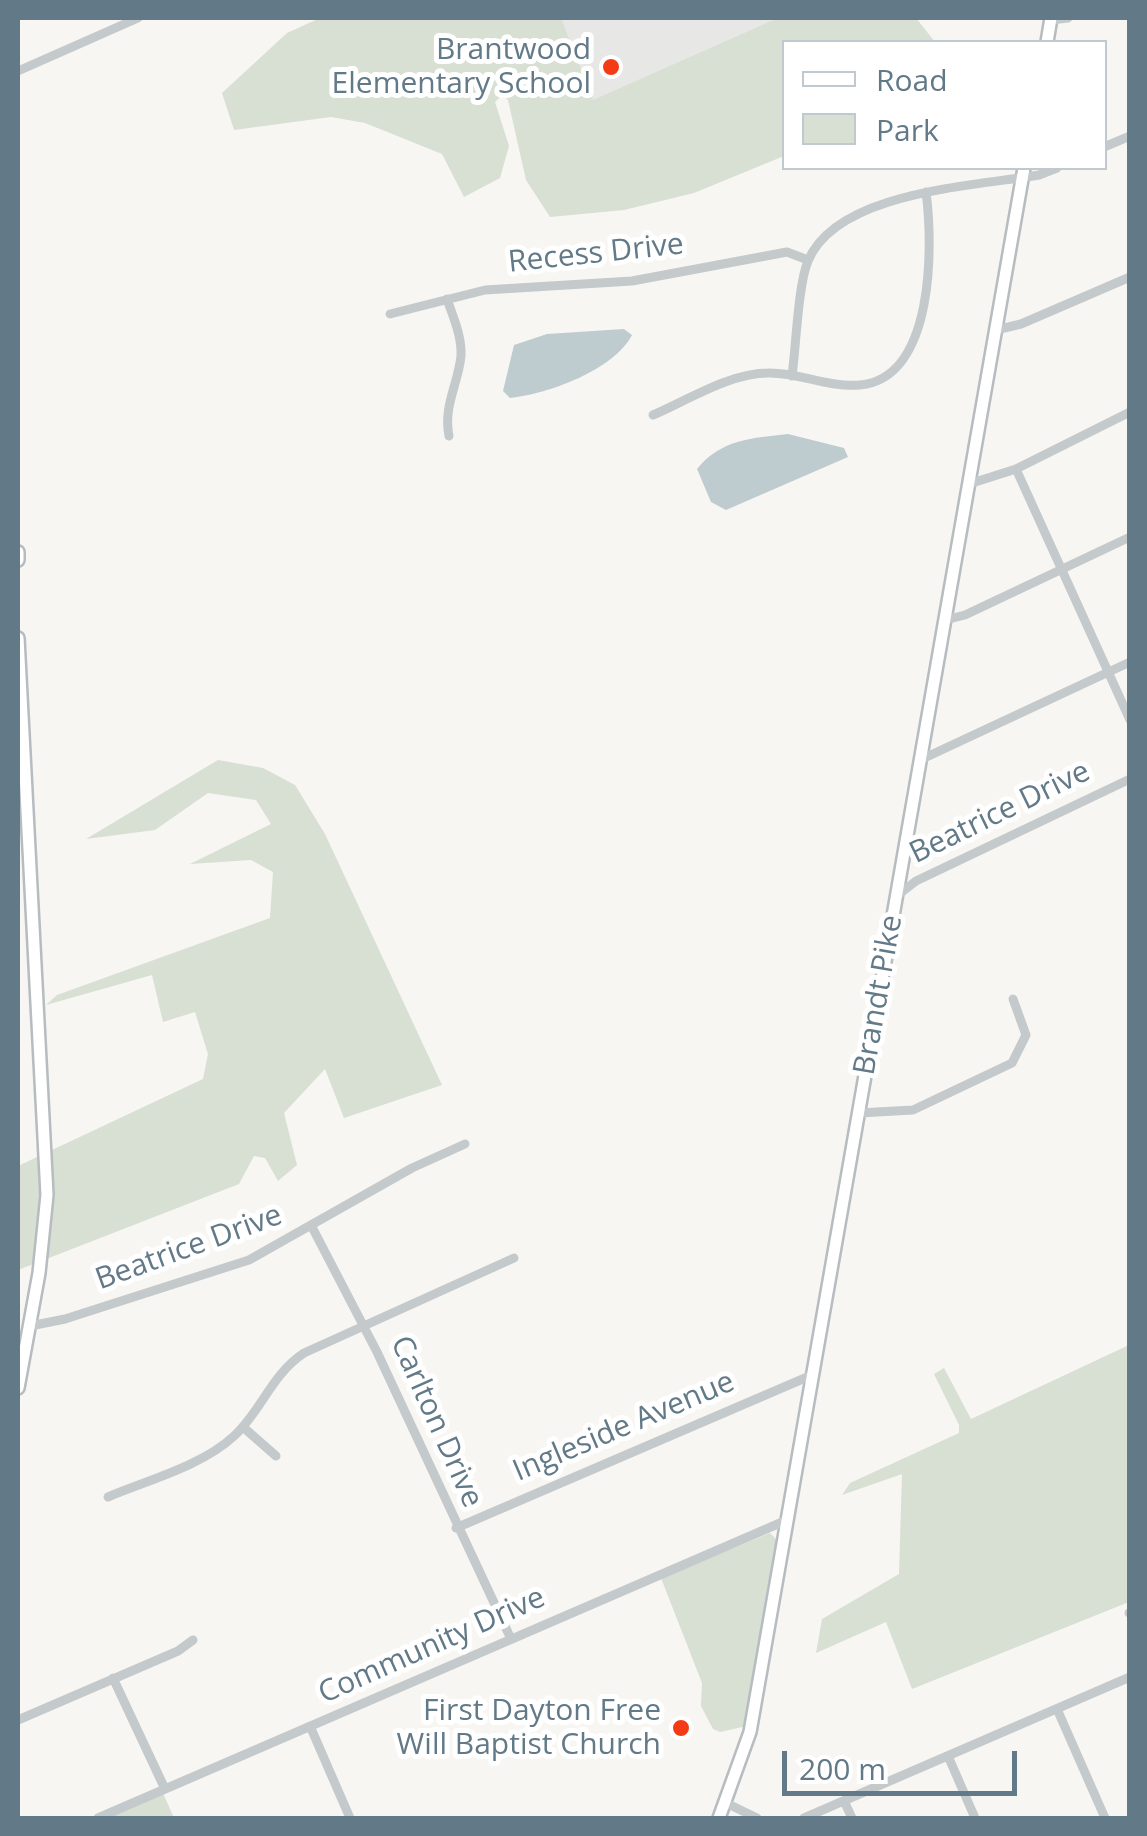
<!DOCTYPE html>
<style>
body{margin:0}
#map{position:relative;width:1147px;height:1836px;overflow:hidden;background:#f7f6f2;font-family:"Open Sans",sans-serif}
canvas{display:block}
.frame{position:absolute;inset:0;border:20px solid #627987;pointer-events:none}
.legend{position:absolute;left:782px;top:40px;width:325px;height:130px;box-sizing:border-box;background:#fff;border:2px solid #c0c9cf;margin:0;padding:12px 18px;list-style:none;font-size:30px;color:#627987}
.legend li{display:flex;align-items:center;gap:20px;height:50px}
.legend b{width:50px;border:2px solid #c0c9cf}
.scale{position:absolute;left:782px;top:1751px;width:235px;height:45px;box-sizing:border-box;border:5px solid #627987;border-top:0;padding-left:12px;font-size:30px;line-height:35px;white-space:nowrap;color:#627987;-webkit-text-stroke:8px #fff;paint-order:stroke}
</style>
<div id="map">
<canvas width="1147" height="1836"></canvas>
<div class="frame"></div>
<ul class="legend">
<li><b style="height:12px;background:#fff"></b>Road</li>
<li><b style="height:28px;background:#d8dfd3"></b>Park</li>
</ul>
<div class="scale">200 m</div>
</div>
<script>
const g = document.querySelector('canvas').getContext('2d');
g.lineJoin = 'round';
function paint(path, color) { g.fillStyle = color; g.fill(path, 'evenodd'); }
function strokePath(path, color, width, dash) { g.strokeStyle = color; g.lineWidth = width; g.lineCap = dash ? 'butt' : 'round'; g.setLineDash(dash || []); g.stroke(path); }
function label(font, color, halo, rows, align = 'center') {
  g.font = font + ' "Open Sans",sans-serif'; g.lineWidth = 10; g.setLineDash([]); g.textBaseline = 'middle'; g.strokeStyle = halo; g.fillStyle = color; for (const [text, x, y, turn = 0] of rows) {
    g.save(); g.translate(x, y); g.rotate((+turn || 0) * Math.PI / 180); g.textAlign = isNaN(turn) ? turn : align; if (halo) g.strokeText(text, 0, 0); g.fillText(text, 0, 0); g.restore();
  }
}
const built = new Path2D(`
 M525 18H781L570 116Z`);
const green = new Path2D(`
 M320 18H561L593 100 778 18H916L935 42H784V156L694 193 624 210 550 217 526 180 508 100 502 95 495 102 509 146 500 178 464 197 442 154 365 123 331 117 234 130 222 93 287 33Z
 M218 760 263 768 295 785 325 834 442 1085 344 1118 325 1069 284 1113 297 1165 278 1181 265 1158 254 1156 239 1184 18 1270V1166L203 1079 208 1054 195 1012 163 1022 152 975 46 1005 57 995 270 918 273 872 251 860 190 864 271 824 256 800 208 793 155 830 86 839Z
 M1129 1345V1602L912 1689 886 1622 816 1653 822 1619 899 1574 902 1474 842 1495 850 1483 959 1433V1425L934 1374 944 1368 971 1419Z
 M770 1533 779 1542 747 1726 720 1732 713 1729 701 1706 702 1683 661 1578Z
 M162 1791 174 1818H98Z`);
const water = new Path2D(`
 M624 329 632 335C614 370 548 394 510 398L503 391 514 345 547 334Z
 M788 434 844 448 848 457 726 510 711 502 697 469C721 439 753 438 788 434Z`);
const minor = new Path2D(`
 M1051 20 1068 18
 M18 71 138 18
 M1104 147 1130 136
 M447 299C453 317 462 336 461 356 458 385 443 406 449 436
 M390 314 485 290 632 281 787 252 808 260
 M996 330 1021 324 1130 277
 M792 376C796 347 798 285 808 261 837 191 976 186 1039 175L1057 168
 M653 415C688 400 730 373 768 373 799 372 828 388 860 385 935 378 933 245 926 192
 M1016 469 1130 720
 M969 484 1016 469 1130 412
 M945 620 965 615 1130 537
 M920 760 1130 662
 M898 895 916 881 1130 779
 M859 1113 913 1110 1012 1063 1026 1035 1013 999
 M312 1227 377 1352 511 1639
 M30 1326 65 1319 249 1260 412 1168 465 1144
 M243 1427 276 1456
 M108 1497C148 1480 202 1466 234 1436 262 1410 271 1375 304 1353L514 1258
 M456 1528 812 1375
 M1129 1613H1130
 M113 1678 165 1789
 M1057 1709 1105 1818
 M18 1720 178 1651 193 1640
 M310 1726 350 1818
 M948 1756 975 1818
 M844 1801 852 1818
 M726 1803 757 1818
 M98 1818 787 1520
 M804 1818 1130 1677`);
const major = new Path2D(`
 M1047 42 1051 18
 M18 552V560
 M18 638 47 1195 39 1273 18 1388
 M719 1818 750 1732 1024 168`);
const markers = [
 [611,67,10,"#f43b15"],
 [681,1728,10,"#f43b15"]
];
const poiNames = [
 ["Brantwood",591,50],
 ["Elementary School",591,84],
 ["First Dayton Free",661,1711],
 ["Will Baptist Church",661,1745]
];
const streetNames = [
 ["Recess Drive",596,254,-6],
 ["Beatrice Drive",1000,813,-26],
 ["Brandt Pike",879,995,-80],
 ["Beatrice Drive",189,1248,-20],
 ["Carlton Drive",436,1422,66],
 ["Ingleside Avenue",624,1427,-23],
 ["Community Drive",432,1646,-24]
];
paint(built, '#e7e8e6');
paint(green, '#d8dfd3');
paint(water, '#beccd0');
strokePath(major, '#b6bcbf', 16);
strokePath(minor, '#c4c9cc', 9);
strokePath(major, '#fff', 11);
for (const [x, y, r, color] of markers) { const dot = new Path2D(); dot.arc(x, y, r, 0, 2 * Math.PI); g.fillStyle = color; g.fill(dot); strokePath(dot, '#fff', 4); }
label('30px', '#627987', '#fff', poiNames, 'right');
label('30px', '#627987', '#fff', streetNames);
</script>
